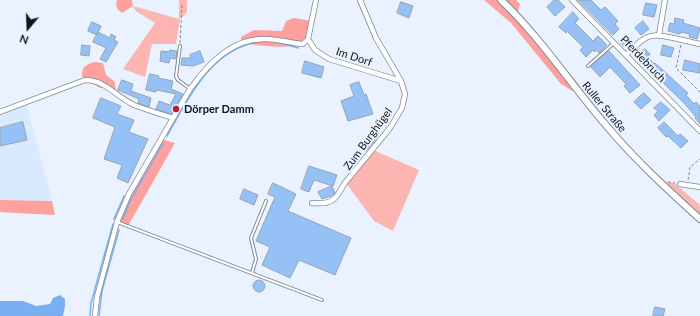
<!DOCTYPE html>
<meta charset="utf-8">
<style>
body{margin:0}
#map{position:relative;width:700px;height:316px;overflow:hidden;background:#e9f2fe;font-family:Lato,sans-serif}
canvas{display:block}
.north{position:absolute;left:8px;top:8px;width:40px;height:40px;-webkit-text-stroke:3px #e9f2fe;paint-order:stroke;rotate:199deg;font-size:11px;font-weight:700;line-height:16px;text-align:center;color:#11151a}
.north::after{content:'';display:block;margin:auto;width:14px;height:18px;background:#11151a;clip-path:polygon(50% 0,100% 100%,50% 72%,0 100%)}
</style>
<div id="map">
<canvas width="700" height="316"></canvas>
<div class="north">N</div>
</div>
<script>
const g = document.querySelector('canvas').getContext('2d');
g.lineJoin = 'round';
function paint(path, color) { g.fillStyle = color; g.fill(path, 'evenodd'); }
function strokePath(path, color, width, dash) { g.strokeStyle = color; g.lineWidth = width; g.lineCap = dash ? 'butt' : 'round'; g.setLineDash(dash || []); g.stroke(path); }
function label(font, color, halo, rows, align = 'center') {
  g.font = font + ' Lato,sans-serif'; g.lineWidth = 4; g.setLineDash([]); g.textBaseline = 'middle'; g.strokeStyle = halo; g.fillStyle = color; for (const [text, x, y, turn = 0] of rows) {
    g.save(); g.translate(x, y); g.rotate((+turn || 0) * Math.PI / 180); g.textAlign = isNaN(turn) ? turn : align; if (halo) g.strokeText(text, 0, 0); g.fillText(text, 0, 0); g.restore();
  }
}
const built = new Path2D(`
 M26 102 52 201 0 200V112Z`);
const green = new Path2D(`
 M179 0H187V12L180 19 176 44H152L145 77 123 69 155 23 136 11 133 6 179 19Z
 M373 150 419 170 393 231 374 221 346 183Z
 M665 182 674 183 700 205V214Z`);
const forest = new Path2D(`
 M117 0H132L133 6 122 13C117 9 115 7 117 0Z
 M484 0H516L520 4 518 11 587 95 581 96 561 84 511 23Z
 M294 18 312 21C311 26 311 35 308 40 301 51 253 46 241 42V37L254 30 282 31 286 21Z
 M94 62 103 63 106 75 115 82 116 95 107 88H100L93 84 85 80 82 76C82 67 85 65 94 62Z
 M161 139 175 143 128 226 117 222 129 194Z
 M0 200 52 201 55 215 0 212Z`);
const water = new Path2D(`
 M60 295 65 299V306L63 316H0V301H23L36 306 50 304 53 298Z`);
const stream = new Path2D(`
 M278 42 298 48
 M167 136C188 99 211 49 258 42
 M114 219 124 196
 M123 219 129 203 163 144
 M90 316 91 303 113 224
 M99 316 102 291 119 230`);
const building = new Path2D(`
 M554 0H558L565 7 555 16 547 7Z
 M578 0H591L601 10 605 7 618 21 615 24 619 29 613 35Z
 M401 2 413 6 409 18 397 13Z
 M646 3 657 5 654 17 643 15Z
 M573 12 579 19 575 23 593 41 598 36 607 45 599 53 597 50 595 52 593 50 586 57 580 50 583 47 567 31 566 33 559 27Z
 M675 18 684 20 683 23 700 28 697 39 689 37 690 34 681 32 680 34 668 31 670 23 674 24Z
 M643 21 649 29 641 35 635 28Z
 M92 22 101 26 97 35 88 31Z
 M98 32 110 38 111 34 116 37 114 40 118 42 106 62 100 59 106 48 93 42Z
 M625 35 632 42 625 48 619 41Z
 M82 45 90 46 89 56 81 55Z
 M663 45 674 48 671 57 661 55Z
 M645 49 650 54 648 57 654 64 655 63 688 93 686 95 694 104 696 102 700 106V124L695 118 696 117 684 103 656 76 655 77 636 57Z
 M170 50 177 51 176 59 170 58 169 63 160 61 161 51 170 52Z
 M200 51 204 62 193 66 181 65 182 58H191L190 55Z
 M609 51 640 85 630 93 624 86 626 84 610 67 600 77 591 67Z
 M685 60 700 64V73L683 70Z
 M305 61 324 67 321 78 302 73Z
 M150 74 159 76 158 78 173 81 171 89 183 94 171 114 156 109 159 101 170 105 176 94 157 90 156 92 146 90Z
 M122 80 133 84 131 91 151 98 149 107 138 103 139 99 118 90Z
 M359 82 364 95 366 94 373 114 348 121 341 101 354 96 350 85Z
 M644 93 651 100 641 109 634 102Z
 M101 98 121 106 117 114 134 120 129 132 148 139 128 183 117 178 122 165 104 159 115 127 93 118Z
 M661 102 670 110 659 121 654 115 658 111 654 108Z
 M23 122 27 140 0 146V128Z
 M664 122 678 136 680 134 688 141 681 148 668 136 666 137 658 128Z
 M371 133 377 138 366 151 360 147Z
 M309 166 337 175 333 186 314 180 309 192 301 189Z
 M273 183 296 194 288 211 351 238 335 275 299 260 290 278 262 265 270 247 256 241 275 197 268 194Z
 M332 186 335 193 331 196 322 199 318 192Z
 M244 189 258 195 254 205 240 199Z
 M253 286a6 6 0 1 1 12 0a6 6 0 1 1-12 0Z
 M655 307 665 309 663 316H653Z`);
const path = new Path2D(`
 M180 43 182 5
 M681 45 676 68 700 92
 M688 180 690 167 700 159
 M668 182 675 183`);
const lane = new Path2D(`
 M180 46 176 76 178 80 189 88
 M588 66 614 43
 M117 222 322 300
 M252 273 256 259 251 238 266 201`);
const street = new Path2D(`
 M572 0 700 131
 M659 35 665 0
 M308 39 315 50 329 59 401 81
 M626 55C633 49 641 38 651 36 660 33 689 42 700 44
 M0 112 85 80C105 80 117 97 134 105 147 110 160 114 173 118
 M680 184 700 187
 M312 203C331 205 336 200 344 184L390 128 402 108 405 94 401 81 376 38 360 0
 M95 316 97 297 117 222 129 194 190 89C209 63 232 38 266 39 278 39 290 43 303 44L308 39 316 0`);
const secondary = new Path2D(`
 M501 0C540 37 570 83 605 124 634 159 667 189 700 219`);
const markers = [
 [176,109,4,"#b42232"]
];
const streetNames = [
 ["Im Dorf",354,57,18],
 ["Pferdebruch",643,59,46],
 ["Ruller Straße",604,107,50],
 ["Zum Burghügel",368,139,-54]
];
const poiNames = [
 ["Dörper Damm",184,109]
];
paint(built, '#d9eaff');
paint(green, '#fdb5b2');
paint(forest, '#fea09d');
paint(water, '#79b0f1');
strokePath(stream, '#79b0f1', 1.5);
paint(building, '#95c1f7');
strokePath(building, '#98a3b0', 1);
strokePath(lane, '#7d8895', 4);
strokePath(street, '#7d8895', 6);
strokePath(secondary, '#7d8895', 8);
strokePath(path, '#818890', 1, [3, 2]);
strokePath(lane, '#fff', 2);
strokePath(street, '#fff', 4.5);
strokePath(secondary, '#fff', 6);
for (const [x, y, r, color] of markers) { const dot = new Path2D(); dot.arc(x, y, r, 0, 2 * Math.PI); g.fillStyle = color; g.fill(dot); strokePath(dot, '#e9f2fe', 1.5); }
label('11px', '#11151a', '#e9f2fe', streetNames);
label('bold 11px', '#11151a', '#e9f2fe', poiNames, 'left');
</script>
